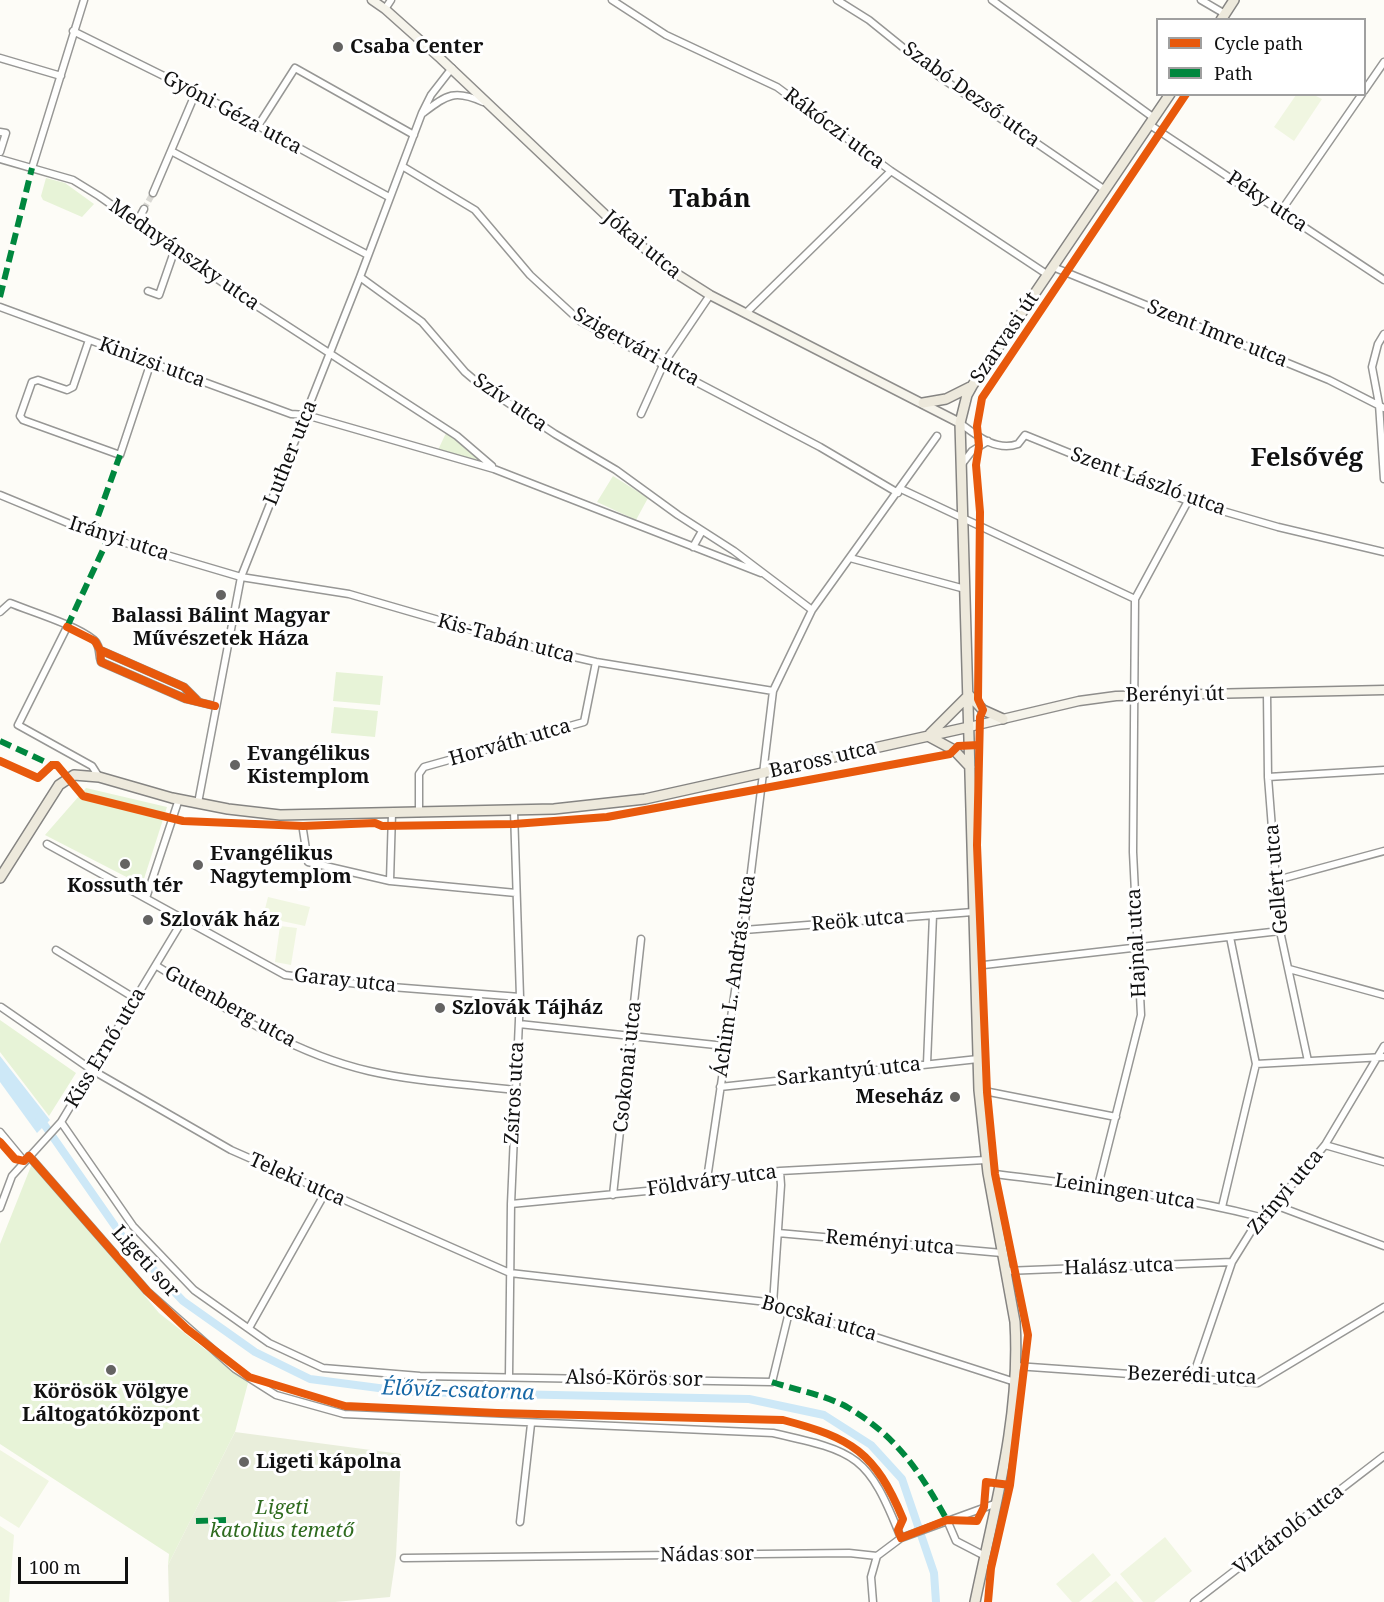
<!DOCTYPE html>
<meta charset="utf-8">
<style>
body{margin:0}
#map{position:relative;width:1384px;height:1602px;overflow:hidden;background:#fdfcf7;font-family:"Noto Serif",serif}
canvas{display:block}
.legend{position:absolute;left:1156px;top:18px;width:210px;height:78px;box-sizing:border-box;background:#fff;border:2px solid #a0a0a0;margin:0;padding:8px 10px;list-style:none;font-size:18px;color:#111}
.legend li{display:flex;align-items:center;gap:12px;height:30px}
.legend b{width:30px;border:2px solid #a0a0a0}
.scale{position:absolute;left:18px;top:1557px;width:110px;height:27px;box-sizing:border-box;border:3px solid #111;border-top:0;padding-left:8px;font-size:18px;line-height:21px;white-space:nowrap;color:#111;-webkit-text-stroke:4px #fff;paint-order:stroke}
</style>
<div id="map">
<canvas width="1384" height="1602"></canvas>
<ul class="legend">
<li><b style="height:8px;background:#e8590c"></b>Cycle path</li>
<li><b style="height:8px;background:#00873e"></b>Path</li>
</ul>
<div class="scale">100 m</div>
</div>
<script>
const g = document.querySelector('canvas').getContext('2d');
g.lineJoin = 'round';
function paint(path, color) { g.fillStyle = color; g.fill(path, 'evenodd'); }
function strokePath(path, color, width, dash) { g.strokeStyle = color; g.lineWidth = width; g.lineCap = dash ? 'butt' : 'round'; g.setLineDash(dash || []); g.stroke(path); }
function label(font, color, halo, rows, align = 'center') {
  g.font = font + ' "Noto Serif",serif'; g.lineWidth = 6; g.setLineDash([]); g.textBaseline = 'middle'; g.strokeStyle = halo; g.fillStyle = color; for (const [text, x, y, turn = 0] of rows) {
    g.save(); g.translate(x, y); g.rotate((+turn || 0) * Math.PI / 180); g.textAlign = isNaN(turn) ? turn : align; if (halo) g.strokeText(text, 0, 0); g.fillText(text, 0, 0); g.restore();
  }
}
const green = new Path2D(`
 M46 178 65 183 94 204 82 217 43 200 41 196Z
 M446 433 480 459 479 463 438 450Z
 M613 476 648 498 636 520 597 502Z
 M336 672 383 676 380 705 333 701Z
 M334 707 378 711 375 737 331 733Z
 M86 788 167 807 142 885 45 835Z
 M0 1020 76 1073 49 1116 0 1052Z
 M33 1161 159 1313 248 1383 235 1432 168 1565 169 1554 0 1444V1244Z`);
const cemetery = new Path2D(`
 M235 1432 401 1454 396 1556 390 1597 335 1602H169L168 1565Z`);
const pitch = new Path2D(`
 M1296 95H1314L1322 99 1294 141 1274 127Z
 M268 897 310 907 305 926 263 917Z
 M280 926 297 928 291 965 275 962Z
 M0 1450 49 1481 19 1528 0 1516Z
 M0 1526 14 1535 9 1602H0Z
 M1165 1537 1192 1571 1154 1602H1143L1120 1574Z
 M1093 1553 1111 1575 1079 1602H1072L1056 1584Z
 M1116 1581 1134 1602H1091Z`);
const water = new Path2D(`
 M0 1056 50 1120 37 1133 0 1082Z`);
const canal = new Path2D(`
 M39 1117 122 1236 183 1301 255 1352 310 1379 409 1392 749 1399 824 1415 871 1445 902 1479 934 1573 936 1602`);
const streetTunnel = new Path2D(`
 M144 209 153 193`);
const street = new Path2D(`
 M612 0 666 35 777 87 891 171 1048 275
 M837 0 869 20 937 75 1105 190
 M992 0 1154 118
 M1201 0 1225 14
 M385 9 391 0
 M73 31 196 92 389 197
 M0 58 61 76
 M1364 91 1384 62
 M423 113C447 95 454 89 483 102
 M1150 125 1384 280
 M258 126 295 68 414 135
 M0 132 6 133 0 152
 M171 151 368 255
 M0 159 73 180 99 196 246 299 457 436 492 466
 M402 166 475 210 530 275 580 321 820 447 898 493
 M32 168 84 0
 M153 193 196 92
 M1281 211 1362 94
 M137 222 144 209
 M1053 267 1329 380 1384 408
 M360 277 422 322 465 372 478 383 555 434 616 470 678 515 734 551 812 610
 M148 291 159 295 175 249
 M0 307 291 414 306 415 494 469 761 573
 M746 313 891 171
 M1384 334 1378 344 1372 367 1379 404 1384 479
 M89 340 73 387 67 390 38 380 32 382 20 416 23 420 120 455 151 362
 M641 414 664 363 710 295
 M960 423C976 435 996 452 1018 444L1025 435 1188 501 1278 527 1384 552
 M962 464 972 451 988 441
 M901 489 1135 599
 M0 495 92 533 241 577 349 594 535 648 596 662 773 691
 M693 547 702 531
 M850 558 965 589
 M0 612 10 603C32 612 76 625 94 640 101 646 98 654 101 662L186 699 215 706
 M67 627 18 725 92 766 99 777
 M100 650 184 687 198 701
 M1267 694 1268 777 1280 931 1308 1061
 M1268 777 1384 770
 M198 803 241 577 360 277 422 113 431 95 452 68
 M392 813 390 881 516 893
 M419 813V774L424 767 584 722 596 662
 M303 830 308 862 390 881
 M47 844 285 975 366 985 520 997
 M1277 880 1384 851
 M146 898 179 799
 M744 930 973 912
 M56 950 136 999
 M157 966C224 1008 291 1053 369 1071 417 1082 466 1084 515 1090
 M975 966 1280 931
 M1289 969 1384 995
 M1 1007 92 1070 231 1150 510 1273 767 1302 1015 1382
 M519 1024 725 1046
 M927 1064 933 915
 M1256 1064 1384 1057
 M720 1087 978 1059
 M979 1090 1116 1117
 M61 1122 133 1226 194 1290 269 1343 323 1368 420 1376 772 1382 790 1308
 M0 1132 24 1161
 M1325 1145 1384 1162
 M29 1156 147 1291 235 1369 276 1395 344 1414 773 1433C858 1452 868 1455 901 1538
 M988 1173C1079 1185 1171 1194 1260 1217
 M707 1179 744 930 773 691 812 610 937 436
 M1098 1186 1141 1015 1133 852 1135 599 1188 501
 M613 1195 641 939
 M511 1204 688 1187 707 1179 780 1171 986 1160
 M1275 1205 1384 1246
 M1222 1207 1256 1064 1230 937
 M0 1208 12 1176 61 1122 184 918
 M778 1233 1002 1253
 M1005 1271 1232 1262
 M773 1304 781 1185 780 1171
 M249 1328 325 1193
 M1016 1366 1258 1383 1384 1307
 M509 1376 511 1204 520 997 514 811
 M1192 1379 1232 1262 1260 1217 1275 1205 1325 1145 1384 1046
 M947 1520 956 1541 985 1556
 M520 1522 531 1424
 M404 1558 849 1553 877 1556 901 1538 997 1503
 M873 1602 871 1577 877 1556
 M1194 1602 1384 1456`);
const secondary = new Path2D(`
 M372 0 385 9 441 59 613 222 669 269 710 295 960 423
 M969 727 1079 701 1116 696 1384 690`);
const primary = new Path2D(`
 M1221 20 1234 0
 M923 403 946 399 970 387
 M969 695 983 710 1003 719
 M930 734 969 695
 M928 736 954 750 970 767
 M0 878 59 785 74 775 99 777 172 798 228 809 280 815 554 809 645 799 969 727
 M975 1602C994 1510 1021 1417 1015 1322L988 1173 979 1090 960 423 967 395 972 386 1170 94`);
const quiet = new Path2D(`
 M0 297 32 168
 M92 533 120 455
 M67 627 109 537
 M0 741 52 765
 M772 1382C796 1390 825 1395 847 1407 897 1436 920 1472 947 1520
 M196 1521 228 1520`);
const cycleway = new Path2D(`
 M67 627 95 641 100 650 101 662 186 699 215 706
 M100 650 184 687 196 699
 M0 761 38 778 52 765H57L83 796 183 821 303 826 375 823 382 826 514 824 607 817 950 754 958 746 979 745
 M0 1142 15 1159 24 1161 29 1156 147 1291 187 1329 249 1377 345 1406 497 1413 783 1420C852 1438 875 1452 903 1519L898 1530 901 1538 947 1520 977 1521 984 1507 986 1482 1010 1485
 M988 1602 991 1568 1010 1485 1028 1335 995 1174 987 1092 977 845 980 717 983 710 978 699 980 512 976 465 979 446 977 426 982 398 1186 94`);
const markers = [
 [338,47,6,"#646362"],
 [221,595,6,"#646362"],
 [235,765,6,"#646362"],
 [125,864,6,"#646362"],
 [198,865,6,"#646362"],
 [148,920,6,"#646362"],
 [440,1008,6,"#646362"],
 [955,1097,6,"#646362"],
 [111,1370,6,"#646362"],
 [244,1462,6,"#646362"]
];
const poiNames = [
 ["Csaba Center",350,47],
 ["Balassi Bálint Magyar",221,616,"center"],
 ["Művészetek Háza",221,639,"center"],
 ["Evangélikus",247,754],
 ["Kistemplom",247,777],
 ["Evangélikus",210,854],
 ["Nagytemplom",210,877],
 ["Kossuth tér",125,886,"center"],
 ["Szlovák ház",160,920],
 ["Szlovák Tájház",452,1008],
 ["Meseház",943,1097,"right"],
 ["Körösök Völgye",111,1392,"center"],
 ["Láltogatóközpont",111,1415,"center"],
 ["Ligeti kápolna",256,1462]
];
const streetNames = [
 ["Szabó Dezső utca",971,95,36],
 ["Gyóni Géza utca",232,113,28],
 ["Rákóczi utca",834,129,37],
 ["Péky utca",1267,202,34],
 ["Jókai utca",642,245,40],
 ["Mednyánszky utca",184,255,35],
 ["Szent Imre utca",1217,334,22],
 ["Szarvasi út",1005,338,-56],
 ["Szigetvári utca",636,347,29],
 ["Kinizsi utca",152,363,20],
 ["Szív utca",510,403,35],
 ["Luther utca",291,453,-68],
 ["Szent László utca",1148,482,20],
 ["Irányi utca",119,539,18],
 ["Kis-Tabán utca",506,639,15],
 ["Berényi út",1175,695,-1],
 ["Horváth utca",510,743,-16],
 ["Baross utca",823,760,-13],
 ["Gellért utca",1277,879,-95],
 ["Reök utca",858,921,-5],
 ["Hajnal utca",1137,943,-93],
 ["Áchim L. András utca",735,976,-82],
 ["Garay utca",345,981,6],
 ["Gutenberg utca",230,1007,29],
 ["Kiss Ernő utca",106,1048,-59],
 ["Csokonai utca",628,1067,-84],
 ["Sarkantyú utca",849,1072,-6],
 ["Zsíros utca",515,1093,-87],
 ["Teleki utca",297,1180,24],
 ["Földváry utca",712,1181,-8],
 ["Leiningen utca",1125,1192,9],
 ["Zrínyi utca",1286,1192,-50],
 ["Reményi utca",890,1243,5],
 ["Ligeti sor",145,1262,48],
 ["Halász utca",1119,1267,-2],
 ["Bocskai utca",819,1319,16],
 ["Bezerédi utca",1192,1376,2],
 ["Alsó-Körös sor",634,1379,1],
 ["Víztároló utca",1289,1530,-38],
 ["Nádas sor",707,1555,-1]
];
const parkNames = [
 ["Ligeti",282,1508],
 ["katolius temető",282,1531]
];
const waterNames = [
 ["Élővíz-csatorna",458,1391,2]
];
const districtNames = [
 ["Tabán",710,200],
 ["Felsővég",1307,459]
];
paint(green, '#e7f3d7');
paint(cemetery, '#e9eedb');
paint(pitch, '#f0f6e1');
paint(water, '#cde8f7');
strokePath(canal, '#cde8f7', 8);
strokePath(streetTunnel, '#dad9d4', 6, [6, 3]);
strokePath(street, '#979795', 9);
strokePath(secondary, '#8e8d8b', 11);
strokePath(primary, '#858482', 12);
strokePath(street, '#fffffe', 6);
strokePath(secondary, '#f6f4eb', 8);
strokePath(primary, '#ede9dc', 9);
strokePath(quiet, '#00873e', 6, [12, 6]);
strokePath(cycleway, '#e8590c', 8);
for (const [x, y, r, color] of markers) { const dot = new Path2D(); dot.arc(x, y, r, 0, 2 * Math.PI); g.fillStyle = color; g.fill(dot); strokePath(dot, '#fff', 2); }
label('bold 20px', '#111', '#fff', poiNames, 'left');
label('20px', '#111', '#fff', streetNames);
label('italic 20px', '#2f6b1f', '#fff', parkNames);
label('italic 21px', '#1768a6', '#fff', waterNames);
label('bold 26px', '#111', '#fff', districtNames);
</script>
